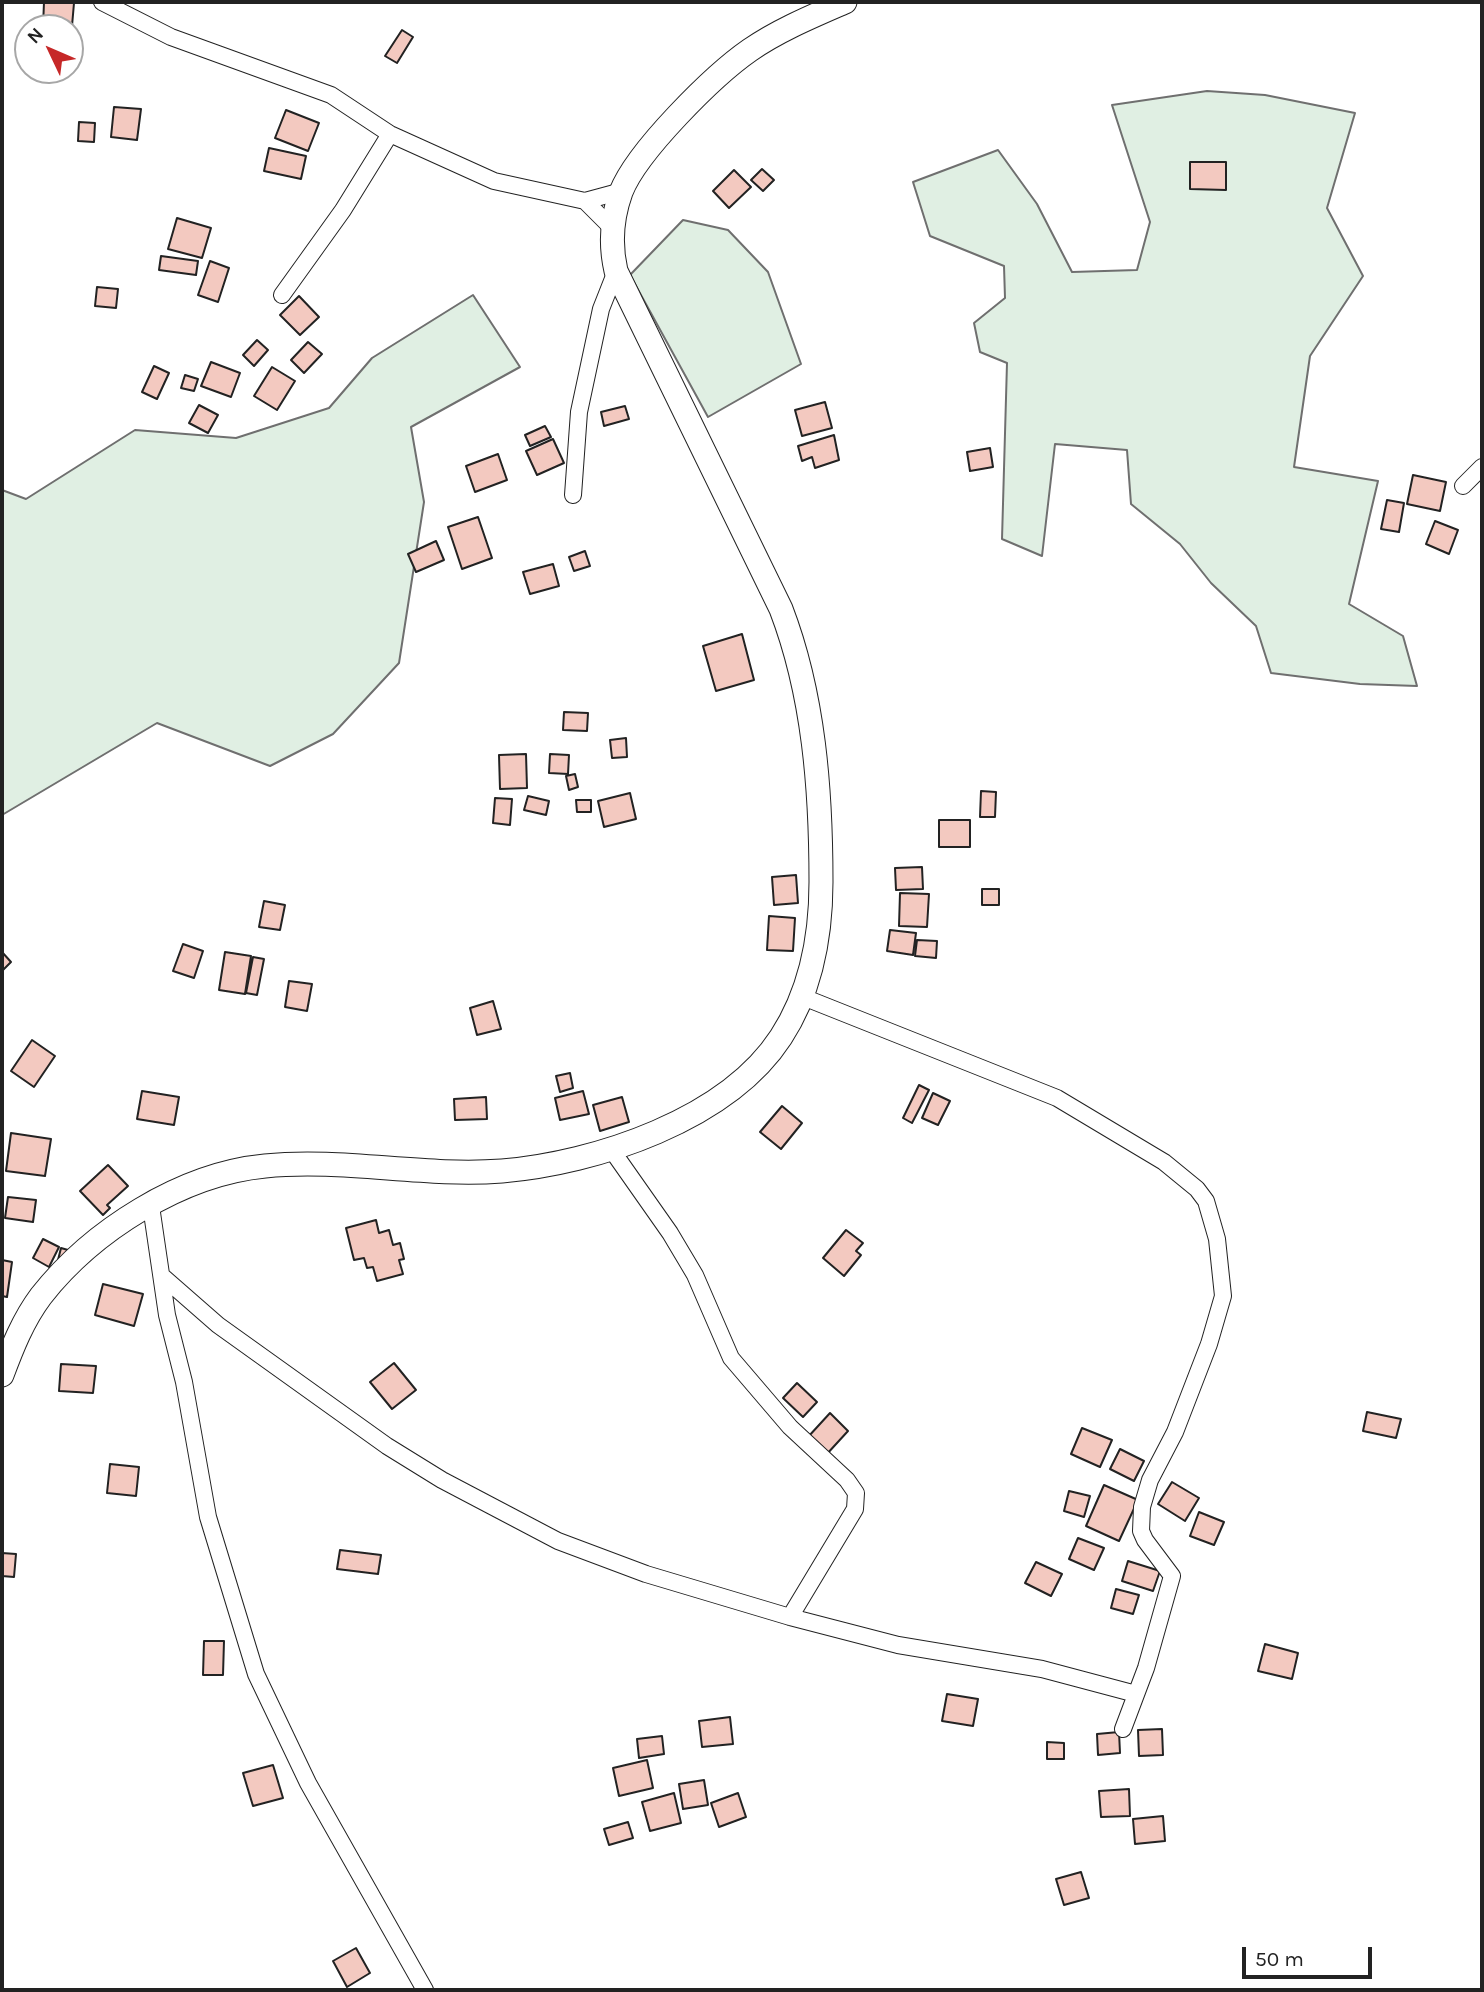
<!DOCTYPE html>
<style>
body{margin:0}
#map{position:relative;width:1484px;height:1992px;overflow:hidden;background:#fff;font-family:Karla,sans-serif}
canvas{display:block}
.frame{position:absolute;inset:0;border:4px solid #222;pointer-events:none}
.north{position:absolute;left:14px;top:14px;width:70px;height:70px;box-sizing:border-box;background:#fff;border:2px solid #a7a7a7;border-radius:50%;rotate:314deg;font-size:19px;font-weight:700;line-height:28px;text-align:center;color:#222}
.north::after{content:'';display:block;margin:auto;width:24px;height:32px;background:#c62828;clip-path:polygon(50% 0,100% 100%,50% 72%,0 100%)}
.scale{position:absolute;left:1242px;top:1947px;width:130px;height:32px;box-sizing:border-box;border:4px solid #222;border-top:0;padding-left:9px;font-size:21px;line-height:24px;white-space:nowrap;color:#222;-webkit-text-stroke:5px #fff;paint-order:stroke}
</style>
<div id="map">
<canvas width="1484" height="1992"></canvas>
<div class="frame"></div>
<div class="north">N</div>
<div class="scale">50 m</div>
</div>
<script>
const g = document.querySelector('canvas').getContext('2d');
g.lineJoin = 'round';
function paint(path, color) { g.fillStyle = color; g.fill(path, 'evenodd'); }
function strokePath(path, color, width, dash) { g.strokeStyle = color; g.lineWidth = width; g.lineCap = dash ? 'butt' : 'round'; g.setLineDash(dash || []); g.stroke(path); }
const green = new Path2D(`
 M1207 91 1265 95 1355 113 1327 208 1363 276 1310 356 1294 467 1378 481 1349 604 1403 636 1417 686 1360 684 1271 673 1256 626 1211 583 1180 544 1131 504 1127 450 1055 444 1042 556 1002 539 1007 363 980 352 974 323 1005 298 1004 266 930 236 913 182 998 150 1037 204 1072 272 1137 270 1150 222 1112 105Z
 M683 220 728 230 768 272 801 364 708 417 630 275Z
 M473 295 520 367 411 427 424 502 399 663 333 734 270 766 157 723 2 815V490L26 499 135 430 236 438 329 408 372 358Z`);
const building = new Path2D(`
 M44 2 74 3 72 26 43 27Z
 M402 30 413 37 397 63 385 56Z
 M114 107 141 109 137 140 111 137Z
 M286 110 319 123 308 151 275 138Z
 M79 122 95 123 94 142 78 141Z
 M269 148 306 156 301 179 264 171Z
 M1190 162H1226V190L1190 189Z
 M762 169 774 180 763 191 751 180Z
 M734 170 751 187 729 208 713 191Z
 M177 218 211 228 202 258 168 249Z
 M161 256 198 261 196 275 159 270Z
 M210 261 229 268 218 302 198 295Z
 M97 287 118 289 116 308 95 306Z
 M299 296 319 317 300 335 280 315Z
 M257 340 268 350 254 366 243 355Z
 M308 342 322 354 304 373 291 360Z
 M211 362 240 373 231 397 201 386Z
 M154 366 169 373 157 399 142 392Z
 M272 367 295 381 277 410 254 396Z
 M185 375 198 379 194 391 181 388Z
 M825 402 832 428 802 436 795 410Z
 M199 405 218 415 208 433 189 423Z
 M625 406 629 419 604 426 601 412Z
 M545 426 551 437 530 446 525 435Z
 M834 435 839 460 815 468 812 457 802 461 798 446Z
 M553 439 564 463 537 475 526 451Z
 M990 448 993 467 970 471 967 452Z
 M498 454 507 480 475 492 466 466Z
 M1413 475 1446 482 1440 511 1407 504Z
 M1387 500 1404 503 1399 532 1381 529Z
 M478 517 492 558 462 569 448 527Z
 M1435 521 1458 530 1449 554 1426 544Z
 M436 541 444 560 416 572 408 554Z
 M585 551 590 566 574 571 569 557Z
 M553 564 559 586 530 594 523 572Z
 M742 634 754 680 716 691 703 646Z
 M564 712 588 713 587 731 563 730Z
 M626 738 627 757 612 758 610 740Z
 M526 754 527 788 500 789 499 755Z
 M550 754 569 755 568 774 549 773Z
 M575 774 578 787 569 790 566 776Z
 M981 791 996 792 995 817H980Z
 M630 793 636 819 604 827 598 801Z
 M528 796 549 801 546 815 524 810Z
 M495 798 512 799 510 825 493 823Z
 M576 800H591V812H577Z
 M939 820H970V847H939Z
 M922 867 923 889 896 890 895 868Z
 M796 875 798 903 774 905 772 877Z
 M982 889H999V905H982Z
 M900 893 929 894 927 927 899 926Z
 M264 901 285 905 280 930 259 927Z
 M769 916 795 918 793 951 767 950Z
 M890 930 916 933 913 955 887 951Z
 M917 940 937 941 936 958 915 956Z
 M183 944 203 951 194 978 173 971Z
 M2 952 11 962 2 971Z
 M225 952 251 956 245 994 219 990Z
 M253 957 264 959 257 995 246 993Z
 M289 981 312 984 307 1011 285 1007Z
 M493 1001 501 1029 477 1035 470 1008Z
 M32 1040 55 1056 34 1087 11 1071Z
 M570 1073 573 1088 560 1092 556 1076Z
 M919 1085 929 1090 912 1123 903 1118Z
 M142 1091 179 1097 174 1125 137 1119Z
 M583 1091 589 1114 560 1120 555 1098Z
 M933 1093 950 1101 938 1125 922 1118Z
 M486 1097 487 1119 455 1120 454 1099Z
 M622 1097 629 1122 600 1131 593 1105Z
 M782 1106 802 1123 781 1149 760 1132Z
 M11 1133 51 1139 45 1176 6 1171Z
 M108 1165 128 1186 107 1205 110 1208 103 1215 80 1191Z
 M8 1197 36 1200 33 1222 5 1218Z
 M376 1220 379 1233 389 1230 393 1245 400 1243 404 1259 399 1260 403 1274 377 1281 373 1267 367 1268 364 1258 354 1260 346 1228Z
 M846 1230 863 1243 856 1251 861 1255 844 1276 823 1258Z
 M43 1239 59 1247 49 1267 33 1258Z
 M61 1248 68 1250 64 1262 58 1260Z
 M2 1260 12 1262 7 1297 2 1296Z
 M103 1284 143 1294 134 1326 95 1315Z
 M394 1363 416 1390 392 1409 370 1382Z
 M61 1364 96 1366 93 1393 59 1391Z
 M797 1383 817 1402 803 1417 783 1398Z
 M1367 1412 1401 1419 1396 1438 1363 1431Z
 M830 1413 848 1431 826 1455 808 1437Z
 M1082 1428 1112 1440 1100 1467 1071 1454Z
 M1120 1449 1144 1461 1134 1481 1110 1469Z
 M110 1464 139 1467 136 1496 107 1493Z
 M1172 1482 1199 1498 1185 1521 1158 1504Z
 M1104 1485 1138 1500 1119 1541 1086 1526Z
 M1069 1491 1090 1496 1084 1517 1064 1511Z
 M1199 1512 1224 1522 1214 1545 1190 1536Z
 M1078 1538 1104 1548 1094 1570 1069 1559Z
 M340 1550 381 1555 378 1574 337 1569Z
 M2 1553 16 1554 14 1577 2 1576Z
 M1128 1561 1160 1571 1153 1591 1122 1581Z
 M1036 1562 1062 1574 1051 1596 1025 1583Z
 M1116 1589 1139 1595 1133 1614 1111 1608Z
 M204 1641H224L223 1675H203Z
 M1265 1644 1298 1653 1292 1679 1258 1671Z
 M947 1694 978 1699 973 1726 942 1721Z
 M730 1717 733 1744 702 1747 699 1721Z
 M1162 1729 1163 1755 1139 1756 1138 1730Z
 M1119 1732 1120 1753 1098 1755 1097 1734Z
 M662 1736 664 1754 639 1758 637 1739Z
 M1047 1742 1064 1743V1759H1047Z
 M647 1760 653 1788 619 1796 613 1768Z
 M273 1765 283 1798 253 1806 243 1773Z
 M704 1780 708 1805 683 1809 679 1784Z
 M1129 1789 1130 1816 1101 1817 1099 1791Z
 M674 1793 681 1823 650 1831 642 1802Z
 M738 1793 746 1817 719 1827 711 1803Z
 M1163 1816 1165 1841 1135 1844 1133 1819Z
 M628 1822 633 1838 609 1845 604 1829Z
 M1081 1872 1089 1898 1064 1905 1056 1879Z
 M356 1948 370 1973 347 1987 333 1961Z`);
const street = new Path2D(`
 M102 2 171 37 331 95 390 134 494 181 585 201 622 191
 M585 201 613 229
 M282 295 343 210 390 134
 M1463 486 1482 467
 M573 495 579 412 601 309 616 271
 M803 997 1057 1098 1164 1162 1197 1189 1206 1201 1217 1239 1223 1296 1209 1344 1175 1432 1150 1480 1142 1507 1141 1531 1145 1540 1172 1576 1146 1668 1123 1729
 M611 1149 670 1233 695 1275 731 1358 790 1427 847 1480 856 1493 855 1509 790 1617
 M151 1206 167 1315 184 1382 208 1517 256 1674 308 1783 425 1990
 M162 1276 218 1325 387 1446 442 1480 558 1541 646 1574 790 1617 898 1645 1042 1669 1136 1694`);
const secondary = new Path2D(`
 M2 1375C12 1348 23 1320 41 1296 92 1231 181 1174 265 1166 343 1158 423 1177 502 1171 596 1163 727 1120 781 1037 811 991 821 936 821 882 821 790 814 695 781 609L616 271C610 245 612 217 621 192 637 151 714 75 750 50 779 30 813 16 845 2`);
paint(green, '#e0efe3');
strokePath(green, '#6f6f6f', 2);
paint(building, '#f3c9c0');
strokePath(building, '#222', 2);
strokePath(street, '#222', 18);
strokePath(secondary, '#222', 25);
strokePath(street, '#fff', 16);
strokePath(secondary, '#fff', 23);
</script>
